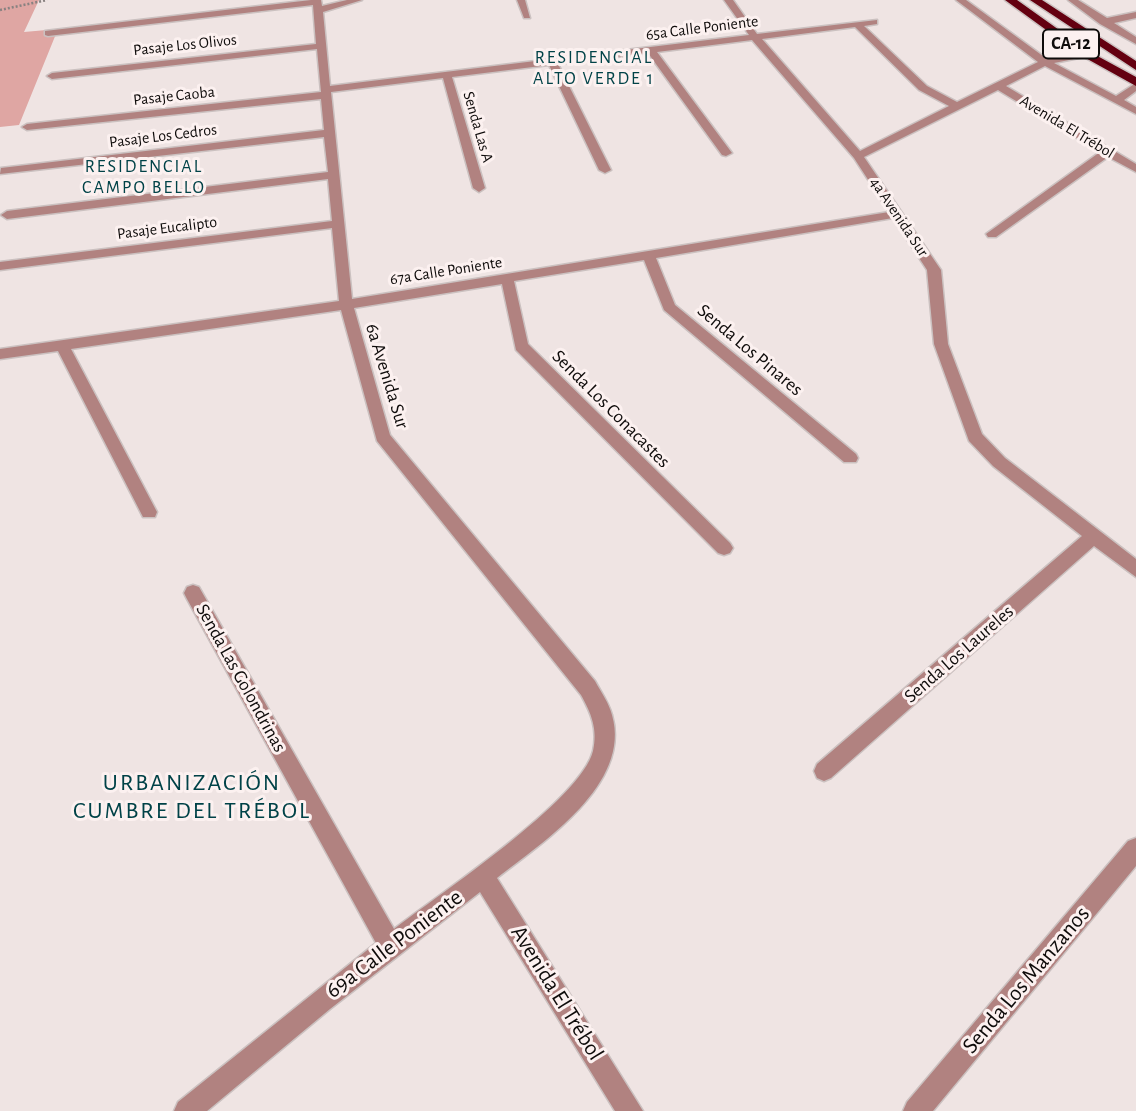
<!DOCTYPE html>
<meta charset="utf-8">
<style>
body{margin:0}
canvas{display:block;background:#efe4e3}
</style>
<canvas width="1136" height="1111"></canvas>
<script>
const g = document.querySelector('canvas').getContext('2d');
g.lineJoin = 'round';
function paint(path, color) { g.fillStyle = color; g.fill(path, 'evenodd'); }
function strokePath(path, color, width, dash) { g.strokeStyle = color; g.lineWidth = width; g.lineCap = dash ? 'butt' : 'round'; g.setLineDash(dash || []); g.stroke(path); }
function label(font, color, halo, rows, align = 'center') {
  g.font = font + ' "Alegreya Sans",sans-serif'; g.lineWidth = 6; g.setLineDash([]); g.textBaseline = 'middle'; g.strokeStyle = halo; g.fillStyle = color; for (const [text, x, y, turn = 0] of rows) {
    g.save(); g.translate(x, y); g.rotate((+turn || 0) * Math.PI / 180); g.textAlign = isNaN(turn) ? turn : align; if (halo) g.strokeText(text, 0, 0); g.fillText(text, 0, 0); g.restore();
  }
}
const forest = new Path2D(`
 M0 0H39L24 32 58 29 19 125 0 127Z`);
const path = new Path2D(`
 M0 10 47 0`);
const minor = new Path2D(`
 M311 0H321L322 6 347 0H362L323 12 330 86 749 35 724 0H733L757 34 877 20V24L864 26 927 86 957 102 1038 62 956 0H966L1047 59 1089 52V56L1054 63 1116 96 1136 83V91L1124 100 1136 107V114L1045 66 1006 86 1136 164V172L1108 157 996 237H988L986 234 1100 152 998 90 864 157 941 270 948 344 982 434 1005 458 1136 559V577L1094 546 831 778 824 781 817 778 814 771 817 764 1082 536 993 466 969 441 934 344 927 270 893 218 656 258 675 305 856 454 858 458 856 462H844L664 310 644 260 514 281 528 344 730 543 733 548 730 553 724 555 718 553 516 350 502 284 354 308 390 435 595 681C601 692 609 703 612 715 632 784 543 842 497 878L643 1111H615L480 892 330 1009 207 1111H174L178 1102 376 943 187 599 184 593 187 587 193 585 199 587 394 929C438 895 581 800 593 751 598 729 591 713 581 695L377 441 341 310 71 349 157 512 155 517H143L58 351 0 359V349L339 301 332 228 0 270V262L332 221 328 179 7 219 1 215 7 211 328 172 324 137 0 174 1 168 324 130 321 99 27 130 22 127 27 124 321 92 317 49 52 79 47 76 52 73 316 44 313 5 48 36 45 35V31ZM855 27 919 90 949 106 860 151 762 39ZM752 40 854 158 889 212 352 299 331 92 443 78 473 188 479 192 485 188 452 77 549 65 599 170 605 173 611 170 558 64 648 53 722 155 726 156 732 153 657 52Z
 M517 0H525L530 18H524Z
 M1068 0H1078L1107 18 1136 12V18L1114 23 1136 37V44L1100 24Z
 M1136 838V866L933 1111H903L907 1102 1128 841Z`);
const highway = new Path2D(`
 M1005 0H1017L1090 52 1136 77V86L1082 56Z
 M1030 0H1042L1136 61V70Z`);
const farStreetnames = [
 ["65a Calle Poniente",702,28,-7],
 ["Pasaje Los Olivos",185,45,-6],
 ["Pasaje Caoba",174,96,-6],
 ["Senda Las A",478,127,74],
 ["Avenida El Trébol",1067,127,31],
 ["Pasaje Los Cedros",163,136,-7],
 ["4a Avenida Sur",899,217,56],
 ["Pasaje Eucalipto",167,228,-7],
 ["67a Calle Poniente",446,271,-9]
];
const shields = [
 [1071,44,56]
];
const shieldNames = [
 ["CA-12",1071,44]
];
const farNeighbourhoodnames = [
 ["RESIDENCIAL",594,58],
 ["ALTO VERDE 1",594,79],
 ["RESIDENCIAL",144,167],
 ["CAMPO BELLO",144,188]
];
const streetNames = [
 ["Senda Los Pinares",750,350,40],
 ["6a Avenida Sur",387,376,73],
 ["Senda Los Conacastes",611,409,45],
 ["Senda Los Laureles",959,654,-41],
 ["Senda Las Golondrinas",241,678,61]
];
const nearStreetnames = [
 ["69a Calle Poniente",394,944,-37],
 ["Senda Los Manzanos",1026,980,-50],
 ["Avenida El Trébol",557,993,58]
];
const nearNeighbourhoodnames = [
 ["URBANIZACIÓN",192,783],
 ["CUMBRE DEL TRÉBOL",192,811]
];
paint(forest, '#dfa6a3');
strokePath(minor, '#cbc1c0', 3);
strokePath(highway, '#cbc1c0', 3);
strokePath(path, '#898281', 2.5, [2, 2]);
paint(minor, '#b18280');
paint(highway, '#640010');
label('16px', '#0f0c0b', '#fcf1f0', farStreetnames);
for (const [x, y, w] of shields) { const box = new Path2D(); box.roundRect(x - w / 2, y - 14.5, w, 29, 5); g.fillStyle = '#fcf1f0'; g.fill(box); strokePath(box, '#0f0c0b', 2); }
label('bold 18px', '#0f0c0b', null, shieldNames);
g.letterSpacing = '2px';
label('18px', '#004247', '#fcf1f0', farNeighbourhoodnames);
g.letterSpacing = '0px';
label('19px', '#0f0c0b', '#fcf1f0', streetNames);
label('23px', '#0f0c0b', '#fcf1f0', nearStreetnames);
g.letterSpacing = '2px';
label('24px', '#004247', '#fcf1f0', nearNeighbourhoodnames);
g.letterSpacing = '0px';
</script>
